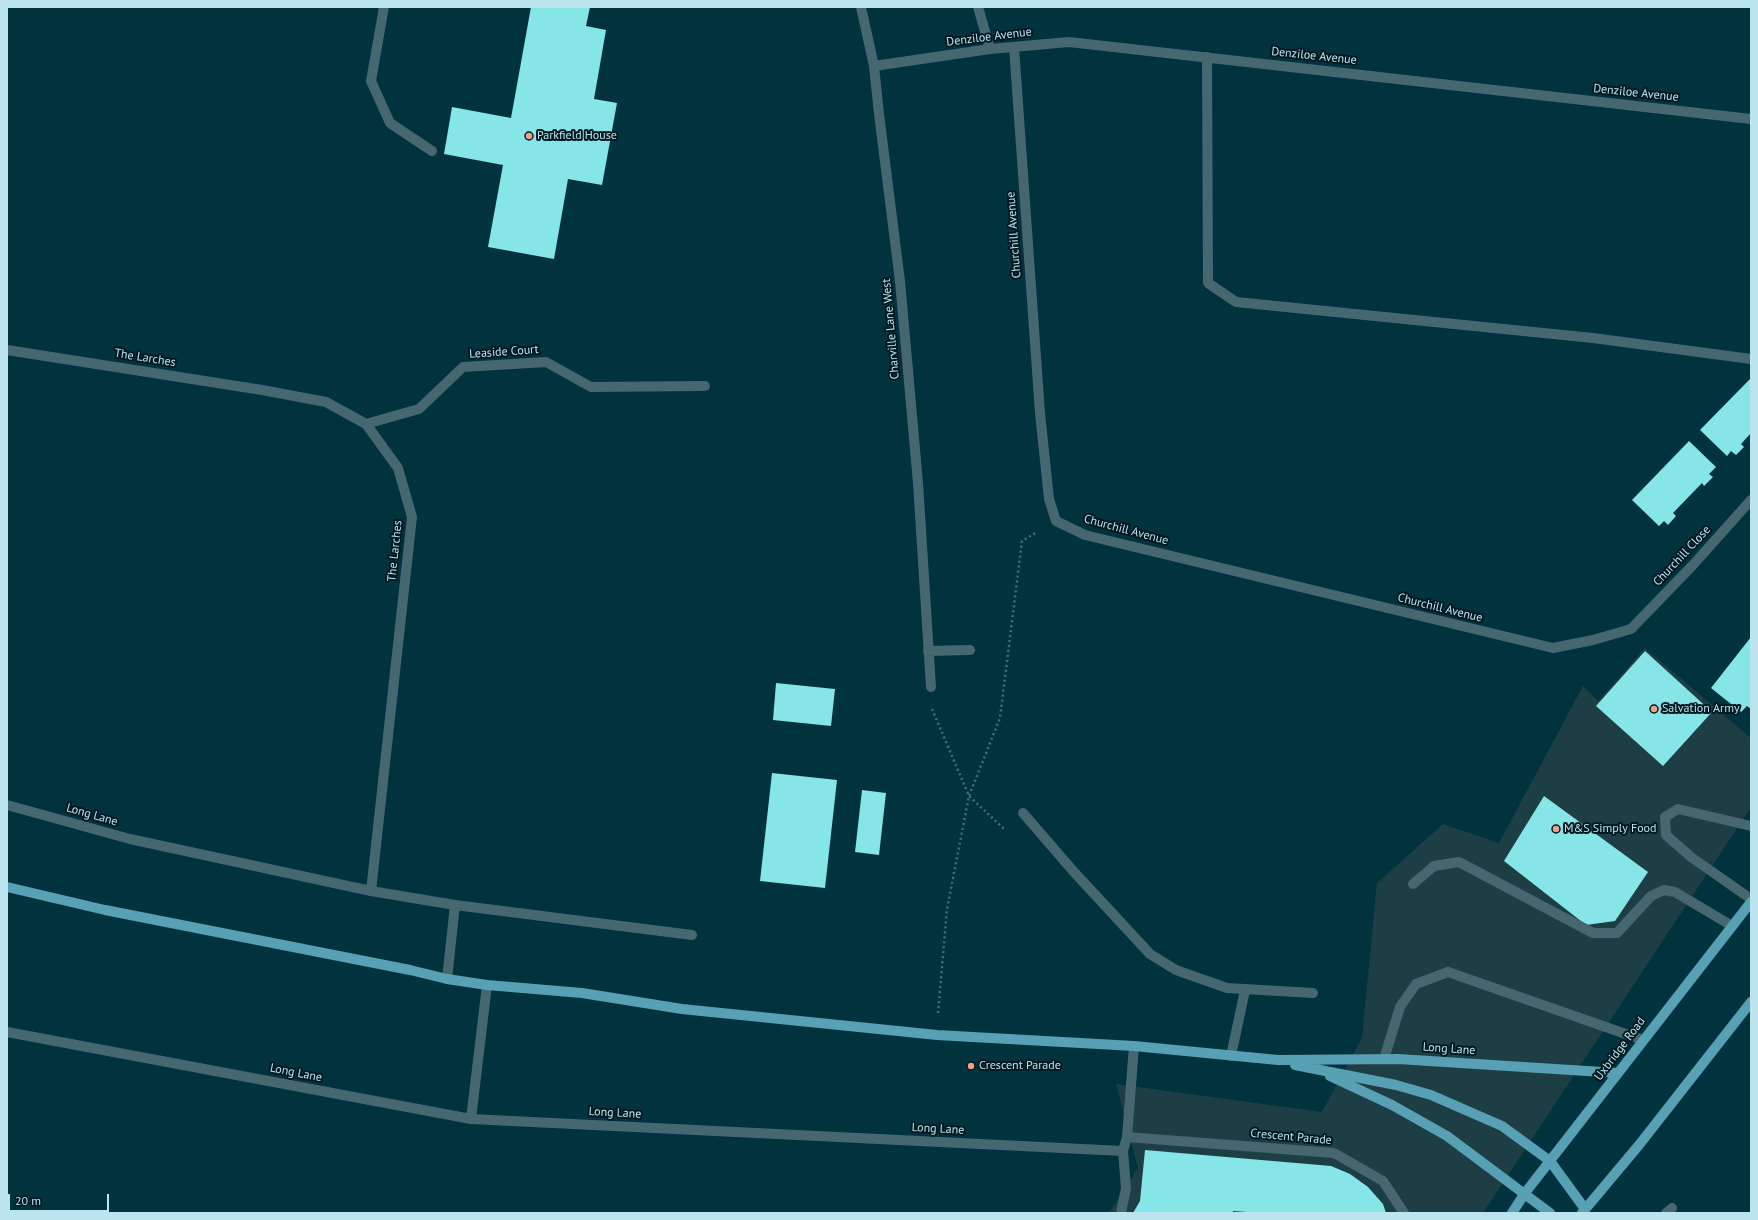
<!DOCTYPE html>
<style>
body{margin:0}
#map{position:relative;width:1758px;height:1220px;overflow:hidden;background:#00333e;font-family:"PT Sans",sans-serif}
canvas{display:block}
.frame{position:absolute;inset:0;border:8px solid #bbe4ef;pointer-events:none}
.scale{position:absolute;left:8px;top:1194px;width:101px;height:18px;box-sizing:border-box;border:2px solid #bbe4ef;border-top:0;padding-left:5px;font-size:12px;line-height:14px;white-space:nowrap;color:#bbe4ef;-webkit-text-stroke:3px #001920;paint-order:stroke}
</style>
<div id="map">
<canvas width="1758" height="1220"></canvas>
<div class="frame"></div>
<div class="scale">20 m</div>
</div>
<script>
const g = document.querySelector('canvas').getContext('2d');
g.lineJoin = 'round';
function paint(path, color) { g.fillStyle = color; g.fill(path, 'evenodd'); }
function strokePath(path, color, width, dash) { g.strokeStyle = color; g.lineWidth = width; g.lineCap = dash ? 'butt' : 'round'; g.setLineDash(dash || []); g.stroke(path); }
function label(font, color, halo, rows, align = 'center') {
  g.font = font + ' "PT Sans",sans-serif'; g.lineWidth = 4; g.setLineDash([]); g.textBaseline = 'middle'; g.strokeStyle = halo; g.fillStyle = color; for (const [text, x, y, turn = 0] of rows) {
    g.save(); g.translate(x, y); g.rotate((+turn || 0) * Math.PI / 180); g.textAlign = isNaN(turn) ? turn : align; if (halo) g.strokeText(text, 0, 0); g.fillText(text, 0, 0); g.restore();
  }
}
const built = new Path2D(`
 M1645 648 1751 738V807L1483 1213H1109L1138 1168 1116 1084 1322 1112 1362 1038 1377 883 1443 824 1499 843 1583 686 1598 701Z`);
const building = new Path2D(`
 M531 7H590L586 26 606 30 594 99 617 103 602 185 568 179 554 259 488 247 503 165 444 154 452 107 511 118Z
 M1751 378V433L1741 444 1744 447 1736 455 1731 451 1727 456 1700 430Z
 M1689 441 1716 467 1709 474 1713 477 1704 486 1702 483 1673 513 1676 516 1668 525 1664 521 1659 526 1632 500Z
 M1751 637V709L1747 706 1741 712 1711 688Z
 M1645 651 1712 712 1663 766 1596 706Z
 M776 683 835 689 831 726 773 720Z
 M772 773 837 780 825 888 760 881Z
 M862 790 886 793 879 855 855 852Z
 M1544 796 1648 872 1615 921 1586 925 1504 861Z
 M1145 1150 1331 1166 1350 1174 1368 1187 1383 1204 1386 1213H1261L1233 1211V1213H1133L1140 1201Z`);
const path = new Path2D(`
 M932 709 969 796 1004 829
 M938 1013 947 909 969 796 1000 718 1022 541 1037 532`);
const lane = new Path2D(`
 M978 7 990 49
 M1207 57 1208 283 1236 302 1593 338 1751 359
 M1751 826 1678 809 1665 817 1666 835 1691 857 1751 899
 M1413 884 1434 866 1459 862 1593 933H1617L1651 896 1664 890 1675 892 1732 926
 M447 979 455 905
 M1384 1059 1400 1007 1416 984 1448 972 1643 1040
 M471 1119 487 985
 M1127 1137 1334 1153 1383 1181 1404 1213
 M1121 1213 1126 1188 1123 1151
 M1666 1213 1672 1208`);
const street = new Path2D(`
 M384 7 371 81 390 123 432 151
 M861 7 874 66 879 114 900 281 918 483 931 687
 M1014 47 1040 413 1049 499 1056 521 1085 535 1553 648 1593 640 1631 629 1692 566 1751 500
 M874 66 990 49 1069 42 1751 119
 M7 350 262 390 326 402 366 424 398 468 412 517 371 891
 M366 424 419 409 463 367 546 362 591 387 705 386
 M928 651 970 650
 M7 805 130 839 371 891 455 905 692 935
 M1023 813 1074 872 1150 954 1176 970 1227 988 1313 993
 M7 1032 471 1119 1123 1151 1127 1137 1134 1046
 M1231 1056 1245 990`);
const primary = new Path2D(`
 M7 887 105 910 410 970 447 979 487 985 582 993 682 1009 937 1035 1134 1046 1278 1060 1398 1059 1618 1073
 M1295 1065 1396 1085 1431 1095 1502 1126 1550 1161 1585 1209
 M1330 1076 1392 1105 1447 1136 1550 1213
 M1512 1213 1525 1193 1751 902
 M1582 1213 1639 1145 1751 1002`);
const markers = [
 [529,136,4,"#f49e86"],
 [1654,709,4,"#f49e86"],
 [1556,829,4,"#f49e86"],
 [971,1066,4,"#f49e86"]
];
const streetNames = [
 ["Denziloe Avenue",989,37,-7],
 ["Denziloe Avenue",1314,56,6],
 ["Denziloe Avenue",1636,93,6],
 ["Churchill Avenue",1014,235,-94],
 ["Charville Lane West",891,329,-95],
 ["Leaside Court",504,352,-4],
 ["The Larches",145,358,9],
 ["Churchill Avenue",1126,530,15],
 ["The Larches",395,551,-84],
 ["Churchill Close",1682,556,-47],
 ["Churchill Avenue",1440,608,14],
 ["Long Lane",92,815,16],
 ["Long Lane",1449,1049,4],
 ["Uxbridge Road",1620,1049,-53],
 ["Long Lane",296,1073,11],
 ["Long Lane",615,1113,3],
 ["Long Lane",938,1129,3],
 ["Crescent Parade",1291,1137,5]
];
const poiNames = [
 ["Parkfield House",537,136],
 ["Salvation Army",1662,709],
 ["M&S Simply Food",1564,829],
 ["Crescent Parade",979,1066]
];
paint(built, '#1e3e46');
paint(building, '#86e6e7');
strokePath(path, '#41717c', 2.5, [2, 3]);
strokePath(lane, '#466770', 10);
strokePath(street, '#466770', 10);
strokePath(primary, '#58a0b3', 10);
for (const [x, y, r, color] of markers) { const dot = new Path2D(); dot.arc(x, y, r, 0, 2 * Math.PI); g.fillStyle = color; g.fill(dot); strokePath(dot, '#001920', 1.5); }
label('12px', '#bbe4ef', '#001920', streetNames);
label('12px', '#bbe4ef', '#001920', poiNames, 'left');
</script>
